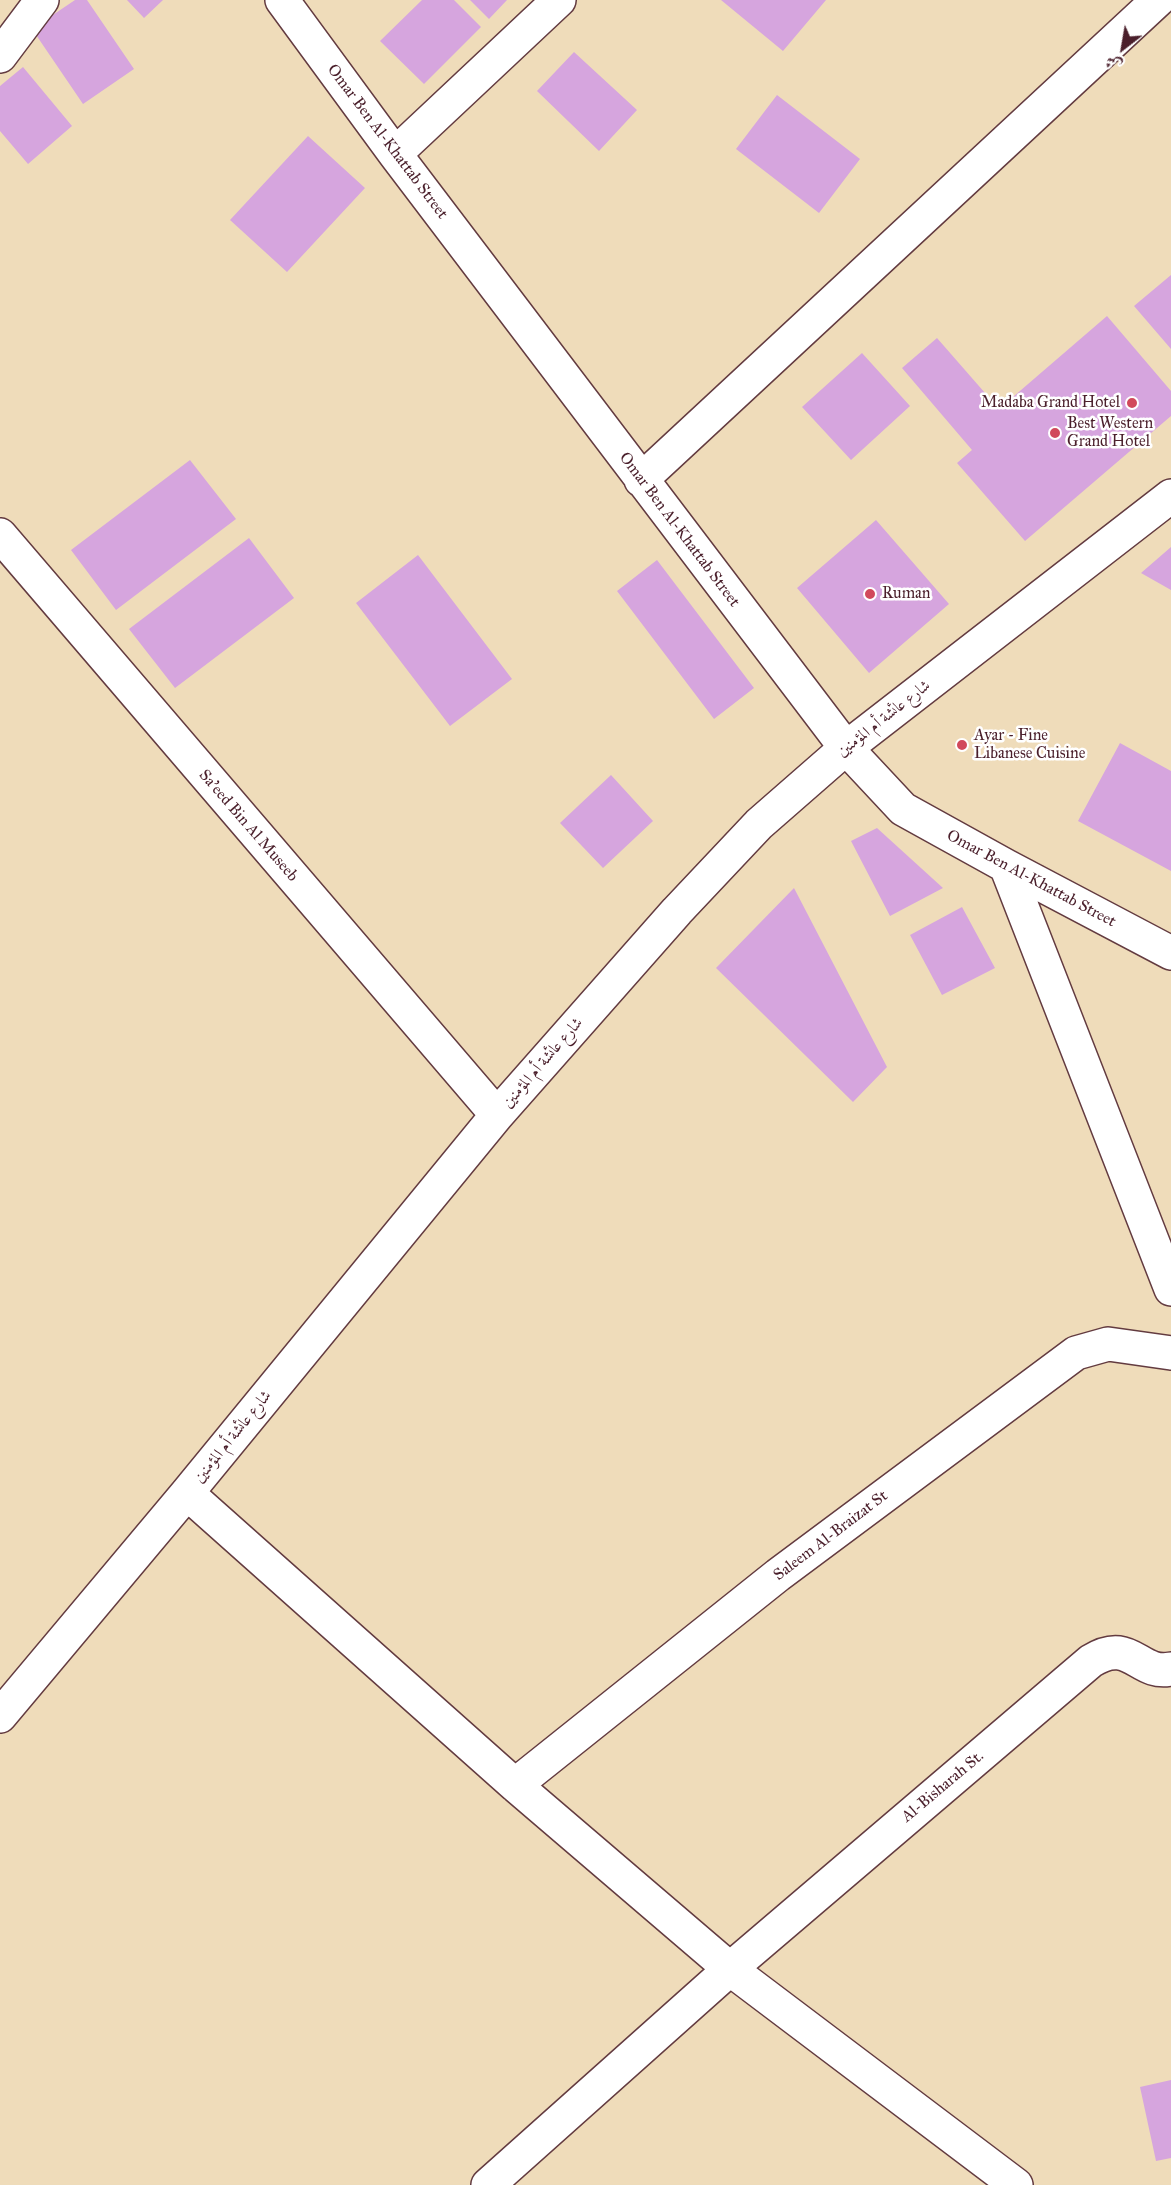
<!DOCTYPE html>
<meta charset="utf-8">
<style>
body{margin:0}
#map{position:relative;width:1171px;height:2185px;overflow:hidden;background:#efdcba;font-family:"IM FELL Great Primer",Amiri,serif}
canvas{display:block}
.north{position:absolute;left:1093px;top:18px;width:60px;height:60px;-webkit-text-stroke:4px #fff;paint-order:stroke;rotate:211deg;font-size:16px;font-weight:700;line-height:24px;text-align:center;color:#4a1f2b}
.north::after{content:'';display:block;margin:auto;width:21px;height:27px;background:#4a1f2b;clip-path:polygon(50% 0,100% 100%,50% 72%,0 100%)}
</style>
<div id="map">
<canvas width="1171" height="2185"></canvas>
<div class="north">ش</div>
</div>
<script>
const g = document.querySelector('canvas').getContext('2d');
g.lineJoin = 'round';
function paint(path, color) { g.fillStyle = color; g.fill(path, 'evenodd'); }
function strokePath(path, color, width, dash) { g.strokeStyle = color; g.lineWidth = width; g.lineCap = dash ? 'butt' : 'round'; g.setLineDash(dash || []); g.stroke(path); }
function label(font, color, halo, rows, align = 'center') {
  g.font = font + ' "IM FELL Great Primer",Amiri,serif'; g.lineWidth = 5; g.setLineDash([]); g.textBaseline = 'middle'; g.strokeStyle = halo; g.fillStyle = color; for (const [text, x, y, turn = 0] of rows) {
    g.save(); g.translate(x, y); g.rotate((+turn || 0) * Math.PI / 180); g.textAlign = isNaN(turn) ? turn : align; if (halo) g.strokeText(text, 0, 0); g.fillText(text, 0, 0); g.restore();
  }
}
const building = new Path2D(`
 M75 0H87L134 69 83 104 32 29Z
 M127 0H163L144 18Z
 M422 0H454L481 27 424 84 380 41Z
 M470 0H507L489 19Z
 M721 0H826L783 51Z
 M574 52 637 110 599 151 537 91Z
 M23 67 72 126 28 164 0 131V86Z
 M777 95 860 159 819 213 736 149Z
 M308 136 365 188 287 272 230 220Z
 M1171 275V349L1134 306Z
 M1107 316 1171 391V416L1025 541 957 463 972 450 902 368 937 338 999 409Z
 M862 353 910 406 851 460 802 407Z
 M190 460 236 519 116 610 71 550Z
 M876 520 949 604 869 673 797 588Z
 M249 538 294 598 175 688 129 629Z
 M1171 547V590L1141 573Z
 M418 555 512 679 450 726 356 603Z
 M657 560 754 688 714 719 617 591Z
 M1120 743 1171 771V871L1078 821Z
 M611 775 653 821 603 868 560 823Z
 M877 828 943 888 890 916 851 841Z
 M794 888 887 1067 853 1102 716 968Z
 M962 907 995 968 942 995 910 935Z
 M1171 2080V2158L1156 2161 1140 2087Z`);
const street = new Path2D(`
 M282 0 395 154 846 748 903 809 1006 866 1171 953
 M0 56 42 0
 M395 154 559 0
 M641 480 1158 0
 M0 535 497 1115
 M1006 866 1171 1289
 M187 1493 515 1785 730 1969 1016 2185
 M0 1716 187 1493 497 1115 677 911 759 824 846 748 1171 496
 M515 1785 778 1575 1076 1353 1108 1344 1171 1353
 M488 2185 730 1969 1091 1661C1131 1636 1138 1676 1171 1669`);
const markers = [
 [1132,403,6,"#d1495b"],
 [1055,433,6,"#d1495b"],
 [870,594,6,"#d1495b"],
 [962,745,6,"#d1495b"]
];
const streetNames = [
 ["Omar Ben Al-Khattab Street",387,142,53],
 ["Omar Ben Al-Khattab Street",679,530,53],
 ["شارع عائشة أم المؤمنين",884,719,-38],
 ["Sa'eed Bin Al Museeb",248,826,49],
 ["Omar Ben Al-Khattab Street",1031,879,28],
 ["شارع عائشة أم المؤمنين",543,1063,-49],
 ["شارع عائشة أم المؤمنين",233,1437,-51],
 ["Saleem Al-Braizat St",831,1536,-37],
 ["Al-Bisharah St.",943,1787,-40]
];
const poiNames = [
 ["Madaba Grand Hotel",1120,403,"right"],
 ["Best Western",1067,424],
 ["Grand Hotel",1067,442],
 ["Ruman",882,594],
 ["Ayar - Fine",974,736],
 ["Libanese Cuisine",974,754]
];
paint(building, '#d6a5de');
strokePath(street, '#633b40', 36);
strokePath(street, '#fff', 33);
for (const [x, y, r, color] of markers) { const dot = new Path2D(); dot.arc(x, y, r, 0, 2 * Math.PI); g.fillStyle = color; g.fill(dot); strokePath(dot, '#fff', 2); }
label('16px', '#4a1f2b', '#fff', streetNames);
label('16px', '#4a1f2b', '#fff', poiNames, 'left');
</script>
